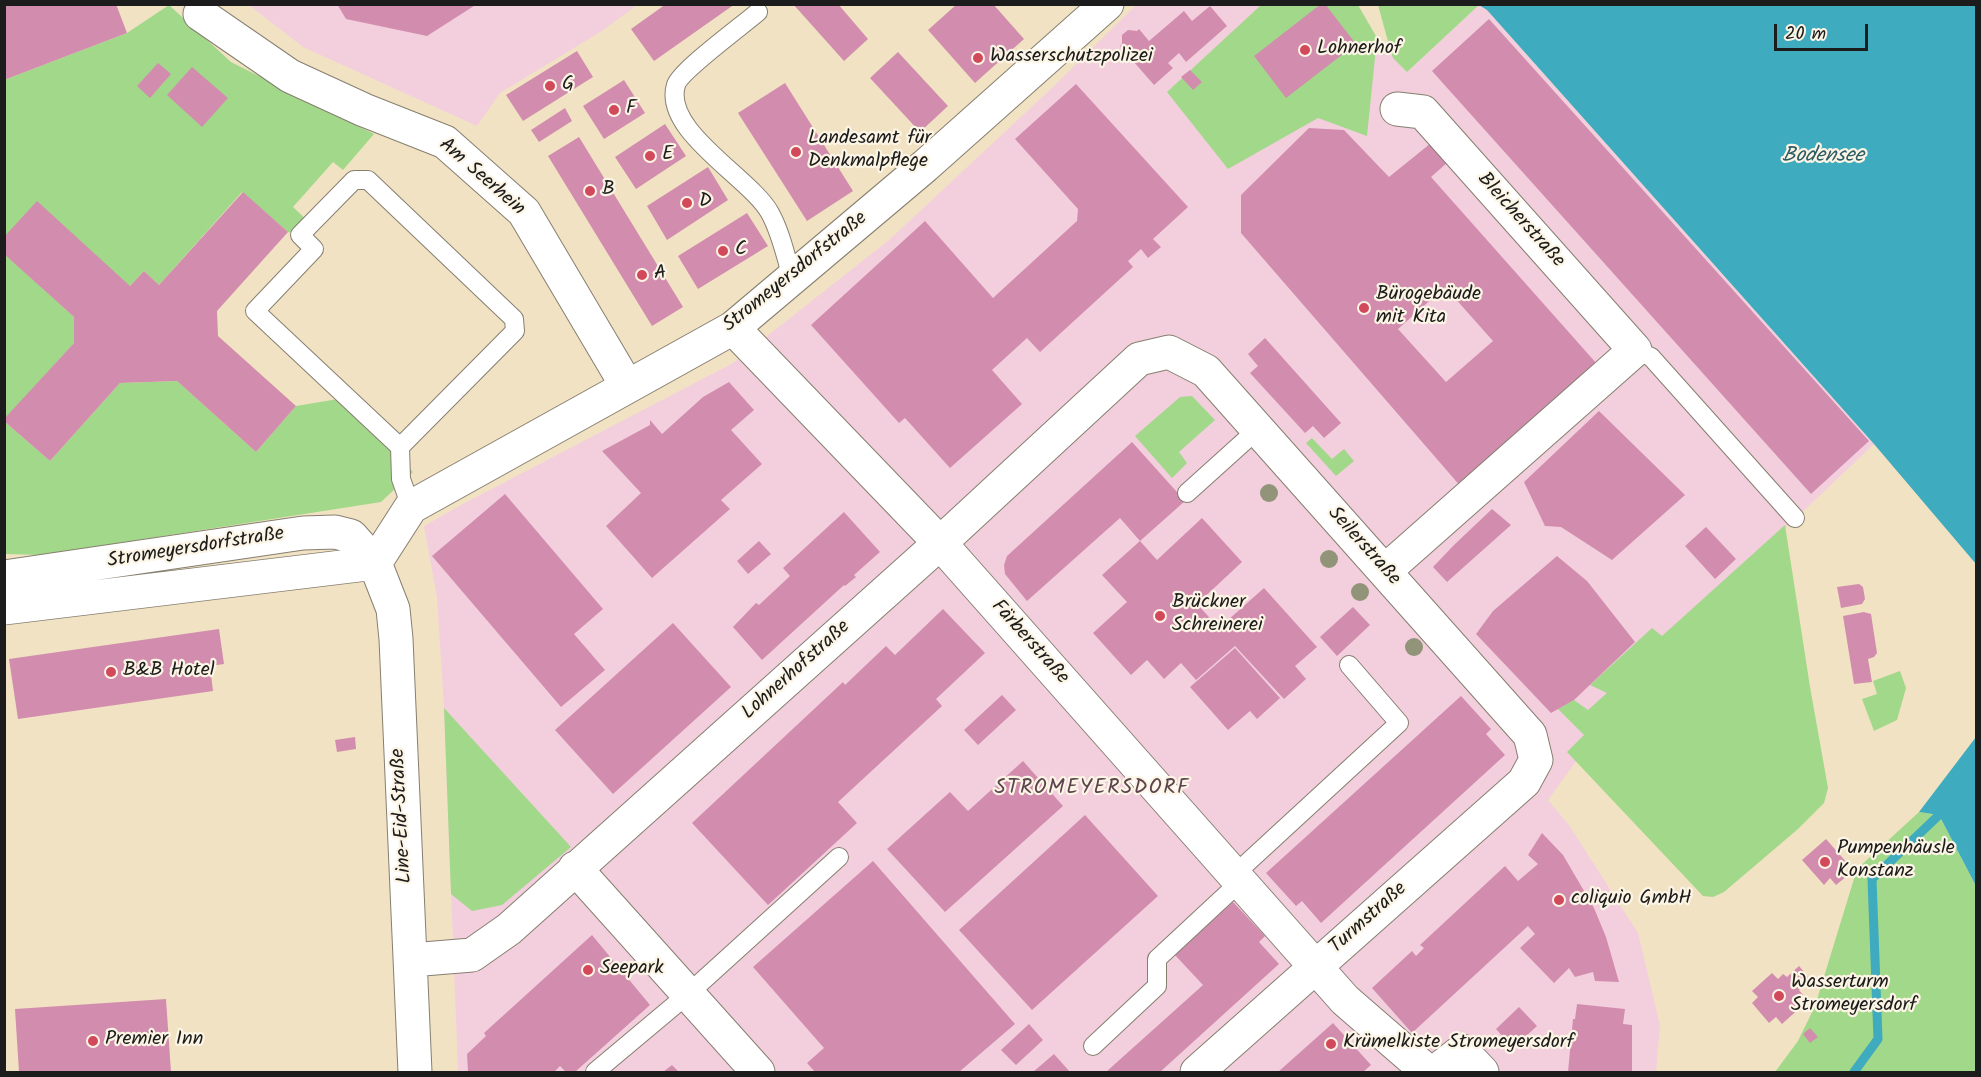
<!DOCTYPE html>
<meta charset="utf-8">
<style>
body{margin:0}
#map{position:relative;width:1981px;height:1077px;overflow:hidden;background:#f1e2c3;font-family:Kalam,sans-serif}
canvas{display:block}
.frame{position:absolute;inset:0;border:6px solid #1c1c1c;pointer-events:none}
.scale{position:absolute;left:1774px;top:24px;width:94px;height:27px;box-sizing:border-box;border:3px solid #1c1c1c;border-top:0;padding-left:8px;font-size:18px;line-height:21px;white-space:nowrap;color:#1c1c1c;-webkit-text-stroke:4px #fcf5e5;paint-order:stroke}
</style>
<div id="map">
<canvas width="1981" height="1077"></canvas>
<div class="frame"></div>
<div class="scale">20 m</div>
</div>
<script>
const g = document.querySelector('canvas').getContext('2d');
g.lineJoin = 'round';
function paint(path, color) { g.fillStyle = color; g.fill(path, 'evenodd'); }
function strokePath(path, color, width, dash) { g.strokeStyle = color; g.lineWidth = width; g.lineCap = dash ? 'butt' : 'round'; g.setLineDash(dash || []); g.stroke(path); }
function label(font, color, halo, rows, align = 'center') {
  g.font = font + ' Kalam,sans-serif'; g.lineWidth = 4.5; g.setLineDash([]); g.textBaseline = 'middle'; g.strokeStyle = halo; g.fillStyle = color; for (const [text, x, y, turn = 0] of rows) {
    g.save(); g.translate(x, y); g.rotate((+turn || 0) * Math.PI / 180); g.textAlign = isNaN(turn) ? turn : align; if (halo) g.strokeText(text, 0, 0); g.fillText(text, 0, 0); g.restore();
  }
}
const built = new Path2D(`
 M249 5H637L602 31 500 93 477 126 303 47Z
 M1136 5H1358L1377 38 1407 72 1479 5 1487 10 1874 444 1657 650 1548 800 1569 825 1638 933 1660 1025 1656 1072H458L444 708 437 598 424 526 461 505 733 363 889 240 1055 85Z`);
const green = new Path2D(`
 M169 5 231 62 374 134 343 170 333 162 293 207 311 224 300 235 288 232 242 192 159 285 144 271 130 286 5 237 4 80 127 33Z
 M1261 5H1358L1377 38 1367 136 1318 118 1228 169 1167 92Z
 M1378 5 1479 4V5L1407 72 1393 58 1391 52Z
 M5 254 74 317V343L5 419Z
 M177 381 256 452 296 406 338 399 413 472 381 502 42 555 5 554 4 421 50 461 120 383Z
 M1192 396 1215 420 1179 452 1187 463 1172 478 1135 436 1180 397Z
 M1312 438 1332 459 1344 449 1354 461 1336 476 1306 443Z
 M1785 525 1810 687 1828 788 1824 803 1798 829 1724 892 1713 897 1703 896 1567 752 1584 735 1558 709 1574 700 1588 710 1607 693 1590 685 1652 628 1662 636Z
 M1900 671 1906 688 1897 720 1874 731 1862 699 1877 694 1873 681Z
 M444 708 571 847 502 905 472 911 451 894Z
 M1919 812 1939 815 1976 886V1072H1775L1798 1041 1815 1006 1857 869Z`);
const water = new Path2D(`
 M1479 5H1976V564L1874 444 1487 10Z
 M1976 737V886L1939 815 1919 812Z`);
const stream = new Path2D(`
 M1854 1072 1878 1039 1872 879 1939 815`);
const building = new Path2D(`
 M4 4H116L127 33 4 80Z
 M337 4H477L427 36 346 19Z
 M666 4H735L654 61 631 29Z
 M793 4H838L868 39 844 61Z
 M957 4H993L1024 39 975 83 928 30Z
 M1321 4H1325L1356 44 1286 98 1254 56Z
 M1210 6 1227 26 1186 62 1179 53 1168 63 1173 68 1154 85 1120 46 1122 44V35L1128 30 1137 31 1139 29 1149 41 1184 11 1192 21Z
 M1489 19 1869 441 1811 494 1432 71Z
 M577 51 593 77 523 121 506 95Z
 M898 52 948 106 920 132 870 78Z
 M158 63 171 74 150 98 137 86Z
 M192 67 228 98 202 127 167 95Z
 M1190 70 1202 82 1193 90 1181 77Z
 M624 80 645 113 604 139 583 106Z
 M785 83 853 191 807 221 738 113Z
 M1076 84 1188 207 1153 239 1161 247 1148 258 1141 249 1128 261 1133 267 1040 352 1027 338 992 370 1022 404 950 468 905 418 899 423 811 325 925 221 993 298 1077 221 1078 209 1015 139Z
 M565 108 572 121 539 142 531 130Z
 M665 124 686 156 636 189 615 157Z
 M1309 128 1344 130 1389 177 1431 143 1448 162 1431 177 1597 364 1462 488 1241 233V195ZM1445 287 1493 341 1446 382 1398 329Z
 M579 137 683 307 652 326 548 156Z
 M708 167 728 200 667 240 647 206Z
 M243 192 288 232 217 311 218 336 296 406 256 452 177 381 120 383 50 461 4 421V419L74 343V317L4 254V237L37 201 130 286 144 271 159 285Z
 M747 213 768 246 698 289 678 256Z
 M1265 338 1341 423 1324 438 1313 426 1305 433 1250 373 1258 366 1248 354Z
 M729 382 754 410 731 430 762 464 721 500 730 509 652 578 606 526 641 493 602 451 650 425V420L662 434 703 397Z
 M1599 411 1685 495 1612 560 1561 527 1545 526 1524 482Z
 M1132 442 1185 501 1140 541 1120 518 1027 601 1005 574 1004 565 1007 556Z
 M505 494 603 609 574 634 605 670 561 707 432 556Z
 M1492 509 1511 525 1447 582 1433 567 1454 545Z
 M844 512 880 552 854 575 856 577 845 586 844 585 762 660 733 627 756 603 759 605 790 576 783 568Z
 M1202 518 1242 562 1197 604 1219 628 1264 588 1317 647 1295 666 1306 679 1284 699 1235 646 1196 680 1181 663 1164 679 1147 660 1131 675 1093 633 1127 602 1102 575 1140 541 1157 560Z
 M1706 527 1736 559 1715 579 1685 546Z
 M759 541 771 554 748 574 737 561Z
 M1557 556 1587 581 1635 642 1574 700 1551 713 1476 634 1493 611Z
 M1859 584 1863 587 1865 599 1862 604 1841 608 1837 587Z
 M1353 607 1370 625 1337 656 1320 637Z
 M943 609 985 653 936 699 942 706 838 802 857 823 768 905 692 823 843 682 845 685 886 646 895 655Z
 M1864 612 1871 614 1877 653 1874 657 1868 659 1872 682 1854 684 1843 616Z
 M673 623 731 687 613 794 555 730Z
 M219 629 224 664 210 666 213 691 18 719 9 659Z
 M1235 648 1280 698 1257 719 1250 711 1228 730 1190 687Z
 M1002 695 1016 710 978 745 964 730Z
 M1461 696 1491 729 1486 734 1505 755 1321 923 1302 901 1296 906 1266 873Z
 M355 737 356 749 337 752 335 740Z
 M1023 761 1063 806 945 912 887 849 950 792 968 811Z
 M1085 815 1158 896 1032 1010 959 930Z
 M1542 833 1563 855 1594 908 1606 937 1619 982 1595 981 1593 972 1575 977 1569 968 1554 983 1520 948 1535 934 1528 926 1412 1033 1372 988 1412 951 1416 956 1424 948 1420 945 1505 866 1518 881 1538 864 1528 855Z
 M1826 839 1848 864 1841 870 1847 876 1836 885 1830 878 1824 885 1802 860Z
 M873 861 1015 1024 959 1072H815L807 1063 824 1048 753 967Z
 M1233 902 1265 936 1259 942 1279 964 1160 1072H1106L1203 985 1174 954Z
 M592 935 650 1005 575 1072H566L560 1066 554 1072H468L467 1054 486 1036 484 1033Z
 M1799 966 1811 980 1799 990 1803 995 1797 1000 1802 1006 1782 1024 1776 1017 1769 1023 1752 1003 1758 997 1752 991 1772 973 1778 979 1783 974 1787 977Z
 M166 999 171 1072H19L15 1009Z
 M1577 1004 1625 1009 1623 1024 1632 1025V1072H1568L1573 1019H1575Z
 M1519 1007 1537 1026 1513 1048 1496 1029Z
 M1333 1023 1371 1065 1363 1072H1278Z
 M1029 1024 1043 1040 1016 1065 1001 1050Z
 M1810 1028 1818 1037 1810 1043 1803 1034Z
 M1054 1054 1070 1072H1033Z
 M672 1065 679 1072H663Z`);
const lane = new Path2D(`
 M758 12C743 25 680 71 676 85 662 131 751 178 770 213 781 233 786 257 792 278
 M1635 350 1651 357 1795 518
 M400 447 515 331 514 319 368 180H354L300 235 314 249 255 311 400 447 401 479 411 507
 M1187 493 1258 429
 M1235 874 1399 723 1349 665
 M1093 1046 1157 986V959L1241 881
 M595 1072 688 994 839 857`);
const street = new Path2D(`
 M200 14 290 76 364 110 445 142 524 212 627 386
 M733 328 940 543 1345 1000 1428 1072
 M375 563 411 507 733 328 925 166 1107 4
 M1385 571 1635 350 1423 112 1397 109
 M4 577 303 533 335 532 351 536 375 563 393 609 396 639 415 1072
 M4 608 375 563
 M575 868 758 1072
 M411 960 472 955 509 929 940 543 1139 359 1169 352 1206 371 1530 735 1536 760 1524 782 1197 1072
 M1435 1072 1462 1051 1482 1072`);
const trees = [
 [1269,493],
 [1329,559],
 [1360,592],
 [1414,647]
];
const markers = [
 [1305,50,6,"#d1495b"],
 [978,58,6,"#d1495b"],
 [550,86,6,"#d1495b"],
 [614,110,6,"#d1495b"],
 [796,152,6,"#d1495b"],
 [650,156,6,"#d1495b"],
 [590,191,6,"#d1495b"],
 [687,203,6,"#d1495b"],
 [723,251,6,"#d1495b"],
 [642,275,6,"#d1495b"],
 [1364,308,6,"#d1495b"],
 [1160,616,6,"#d1495b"],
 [111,672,6,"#d1495b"],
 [1825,862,6,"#d1495b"],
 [1559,900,6,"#d1495b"],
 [588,970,6,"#d1495b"],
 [1779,996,6,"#d1495b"],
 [93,1041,6,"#d1495b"],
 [1331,1044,6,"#d1495b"]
];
const poiNames = [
 ["Lohnerhof",1317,50],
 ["Wasserschutzpolizei",990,58],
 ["G",562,86],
 ["F",626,110],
 ["Landesamt für",808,140],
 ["Denkmalpflege",808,163],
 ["E",662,156],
 ["B",602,191],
 ["D",699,203],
 ["C",735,251],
 ["A",654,275],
 ["Bürogebäude",1376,296],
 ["mit Kita",1376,319],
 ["Brückner",1172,604],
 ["Schreinerei",1172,627],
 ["B&B Hotel",123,672],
 ["Pumpenhäusle",1837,850],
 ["Konstanz",1837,873],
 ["coliquio GmbH",1571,900],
 ["Seepark",600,970],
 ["Wasserturm",1791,984],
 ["Stromeyersdorf",1791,1007],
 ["Premier Inn",105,1041],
 ["Krümelkiste Stromeyersdorf",1343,1044]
];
const streetNames = [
 ["Am Seerhein",481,178,41],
 ["Bleicherstraße",1520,221,48],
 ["Stromeyersdorfstraße",796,273,-39],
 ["Seilerstraße",1363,547,48],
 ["Stromeyersdorfstraße",196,549,-9],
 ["Färberstraße",1029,643,48],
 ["Lohnerhofstraße",797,671,-42],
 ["Line-Eid-Straße",403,816,-93],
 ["Turmstraße",1369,919,-42]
];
const waterNames = [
 ["Bodensee",1823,157]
];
const neighbourhoodNames = [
 ["STROMEYERSDORF",1092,789]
];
paint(built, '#f3cfde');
paint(green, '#a2d889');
paint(water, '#3fabbe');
strokePath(stream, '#3fabbe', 9);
paint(building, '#d28dae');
strokePath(lane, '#867f70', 20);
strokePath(street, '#867f70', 35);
strokePath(lane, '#fff', 18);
strokePath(street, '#fff', 33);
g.fillStyle = '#929479';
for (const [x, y] of trees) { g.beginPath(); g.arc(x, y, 9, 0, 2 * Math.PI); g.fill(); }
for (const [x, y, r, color] of markers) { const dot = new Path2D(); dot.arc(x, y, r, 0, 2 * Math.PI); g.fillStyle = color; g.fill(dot); strokePath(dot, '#fcf5e5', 2); }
label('20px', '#1c1c1c', '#fcf5e5', poiNames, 'left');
label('20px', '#1c1c1c', '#fcf5e5', streetNames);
label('italic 21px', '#2c5c65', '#fcf5e5', waterNames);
g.letterSpacing = '1.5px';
label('21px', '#5c444f', '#fcf5e5', neighbourhoodNames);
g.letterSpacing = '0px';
</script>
